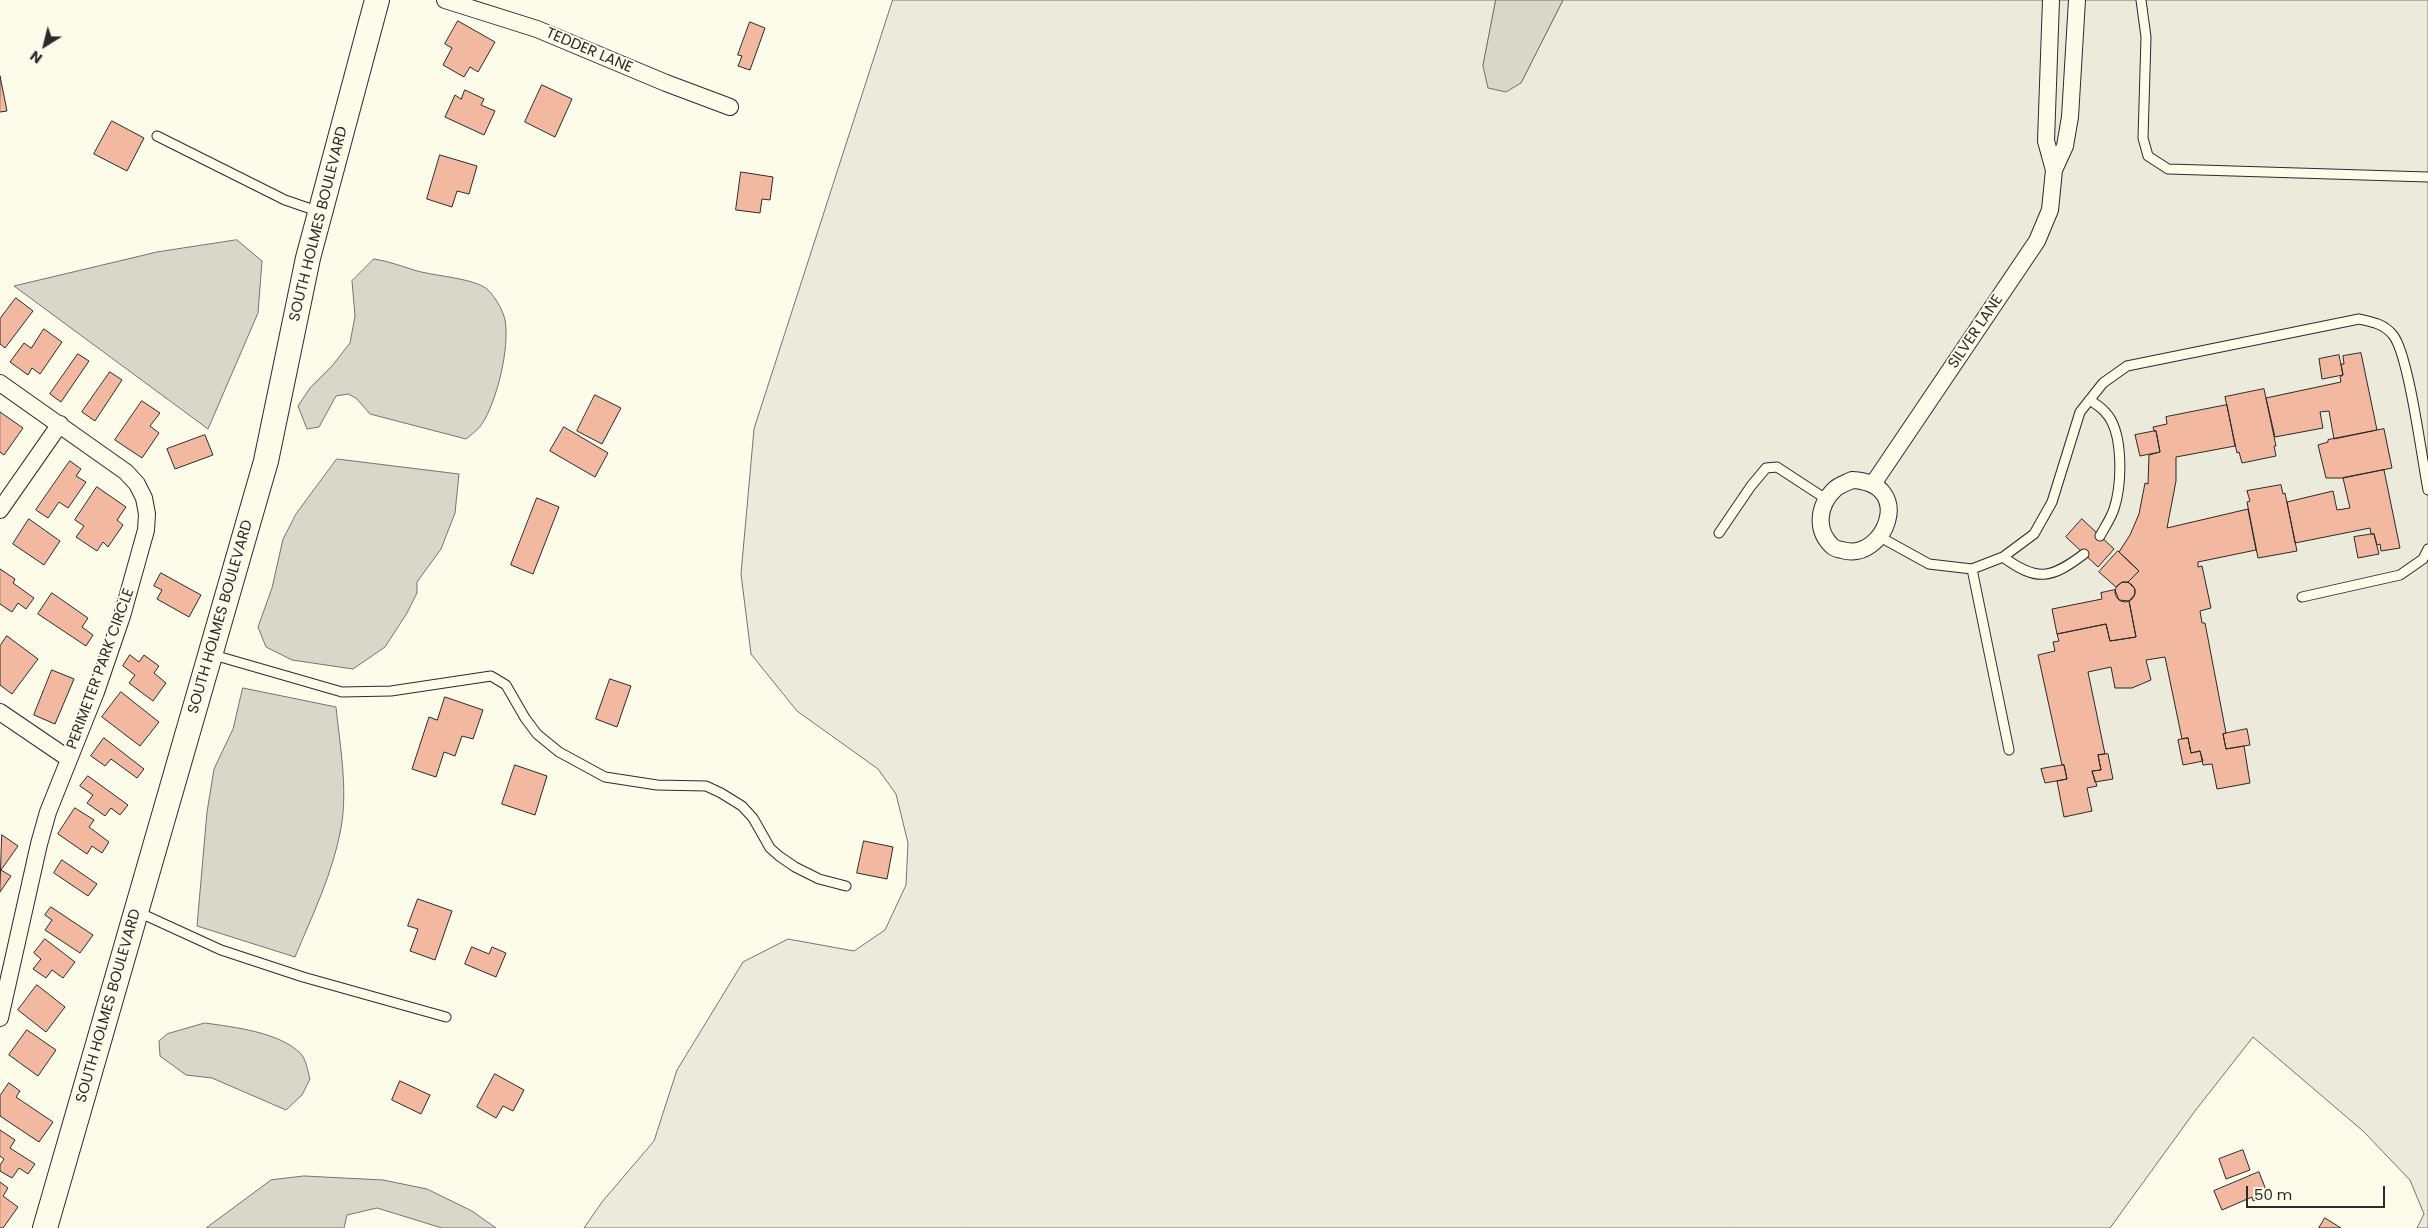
<!DOCTYPE html>
<style>
body{margin:0}
#map{position:relative;width:2428px;height:1228px;overflow:hidden;background:#fdfbea;font-family:Poppins,sans-serif}
canvas{display:block}
.north{position:absolute;left:20px;top:20px;width:50px;height:50px;-webkit-text-stroke:4px #fdfbea;paint-order:stroke;rotate:216deg;font-size:14px;font-weight:700;line-height:20px;text-align:center;color:#2b2b2b}
.north::after{content:'';display:block;margin:auto;width:18px;height:22px;background:#2b2b2b;clip-path:polygon(50% 0,100% 100%,50% 72%,0 100%)}
.scale{position:absolute;left:2246px;top:1186px;width:139px;height:22px;box-sizing:border-box;border:2px solid #2b2b2b;border-top:0;padding-left:6px;font-size:15px;line-height:18px;white-space:nowrap;color:#2b2b2b;-webkit-text-stroke:4px #fdfbea;paint-order:stroke}
</style>
<div id="map">
<canvas width="2428" height="1228"></canvas>
<div class="north">N</div>
<div class="scale">50 m</div>
</div>
<script>
const g = document.querySelector('canvas').getContext('2d');
g.lineJoin = 'round';
function paint(path, color) { g.fillStyle = color; g.fill(path, 'evenodd'); }
function strokePath(path, color, width, dash) { g.strokeStyle = color; g.lineWidth = width; g.lineCap = dash ? 'butt' : 'round'; g.setLineDash(dash || []); g.stroke(path); }
function label(font, color, halo, rows, align = 'center') {
  g.font = font + ' Poppins,sans-serif'; g.lineWidth = 4; g.setLineDash([]); g.textBaseline = 'middle'; g.strokeStyle = halo; g.fillStyle = color; for (const [text, x, y, turn = 0] of rows) {
    g.save(); g.translate(x, y); g.rotate((+turn || 0) * Math.PI / 180); g.textAlign = isNaN(turn) ? turn : align; if (halo) g.strokeText(text, 0, 0); g.fillText(text, 0, 0); g.restore();
  }
}
const green = new Path2D(`
 M893 0H1496L1483 66 1521 83 1563 0H2428V1228H2417L2424 1214 2410 1180 2363 1131 2253 1037 2195 1111 2110 1228H584L602 1202 654 1141 677 1070 743 962 788 939 854 951 885 930 906 885 908 843 896 794 878 769 797 711 751 654 741 574 754 429Z`);
const water = new Path2D(`
 M1496 0H1563L1521 83 1506 92 1488 88 1483 66Z
 M237 240 262 261 258 313 208 429 14 286 157 252Z
 M374 259C388 261 401 266 414 270 432 276 476 278 488 290 495 297 503 310 505 320 510 347 497 401 482 424 479 429 471 435 466 439L370 414 356 398 348 394 336 396 319 427 307 429 298 406 310 388 332 366 350 343 355 316 352 281Z
 M337 459 459 474 455 513 441 549 417 582V593L407 613 385 647 353 669 292 660 266 647 258 627 272 588 283 539 296 514Z
 M243 688 336 707C340 746 348 789 341 828 333 873 312 916 295 957L197 926 207 812 214 769 233 729Z
 M205 1023C233 1027 280 1032 301 1054 306 1059 308 1072 310 1079L302 1095 286 1110 212 1078 186 1075 160 1056 159 1041 167 1034Z
 M304 1176 383 1180 427 1189 472 1211 496 1228H442L377 1208 347 1215 344 1228H206L271 1180Z`);
const building = new Path2D(`
 M458 21 495 42 478 72 470 67 464 77 443 65 452 48 445 44Z
 M750 22 765 28 750 70 738 66 742 56 738 55Z
 M0 76 7 111 0 112Z
 M542 85 572 99 555 137 525 122Z
 M465 90 484 99 481 105 495 111 484 135 445 117 455 95 461 99Z
 M112 121 144 138 127 171 94 154Z
 M440 155 477 166 469 194 457 191 452 207 427 199Z
 M741 172 773 177 770 200 762 199 760 213 736 210Z
 M16 298 33 311 5 348 0 344V319Z
 M44 329 62 342 40 374 32 368 28 375 10 362 24 343 31 348Z
 M2361 353 2377 430 2334 439 2329 411 2320 412 2323 428 2275 437 2266 398 2341 382 2340 377 2343 375 2341 364H2344L2343 356Z
 M78 354 89 361 61 402 50 394Z
 M2339 355 2343 375 2322 379 2319 359Z
 M110 372 122 380 95 421 82 412Z
 M2264 389 2276 446H2274L2276 456 2242 463 2239 452 2237 453 2225 397Z
 M595 395 621 408 602 444 577 431Z
 M142 401 160 413 150 426 159 433 142 458 115 440Z
 M2227 405 2235 446 2176 457V481L2167 528 2248 509 2256 550 2198 562V567L2202 566 2211 608 2200 611 2202 623H2205L2226 733 2223 734 2226 749 2244 746 2250 783 2217 789 2212 764 2203 765 2200 751 2191 753 2188 738 2182 739 2165 657 2146 660 2151 680 2132 688H2115L2111 667 2088 672 2105 754 2098 755 2101 770 2092 771 2097 786 2087 788 2092 811 2064 817 2057 781 2067 779 2064 765H2062L2038 655 2055 651 2053 642 2059 641 2057 634 2106 624 2110 641 2136 637 2129 601 2135 594V589L2128 582 2139 571 2119 552 2130 535 2139 514 2145 483 2148 484 2149 455 2160 452 2156 431H2154L2153 427 2167 424 2166 417Z
 M0 412 23 428 4 455 0 452Z
 M564 427 608 453 595 477 550 451Z
 M2384 429 2392 468 2343 478H2326L2318 445 2328 442V440Z
 M2156 431 2160 452 2140 456 2135 435Z
 M205 435 213 455 175 469 167 449Z
 M70 461 81 469 76 476 86 482 68 508 59 502 48 518 36 510Z
 M2384 470 2400 548 2381 551 2380 544 2377 545 2374 534H2371L2370 528 2295 543 2287 502 2333 491 2337 510 2350 508 2343 478Z
 M2281 485 2283 494 2285 493 2297 551 2258 558 2247 502 2250 501 2247 491Z
 M97 487 126 507 117 520 123 525 108 547 103 542 97 551 76 537 84 526 75 520Z
 M537 498 559 507 533 574 511 565Z
 M29 519 60 541 44 565 13 544Z
 M2082 519 2114 549 2098 567 2066 537Z
 M2374 534 2379 554 2358 558 2354 537Z
 M2118 551 2139 571 2128 582H2122L2116 587 2099 572Z
 M0 569 15 579 13 583 34 598 26 609 18 603 12 612 0 604Z
 M161 573 201 595 189 617 157 599 162 590 154 586Z
 M2115 592a10 10 0 1 1 20 0a10 10 0 1 1-20 0Z
 M2115 590 2119 600 2129 601 2136 637 2110 641 2106 624 2057 634 2052 609 2102 599 2101 593Z
 M52 593 88 618 82 627 93 635 86 646 38 614Z
 M7 636 38 659 12 694 0 685V646Z
 M130 655 139 662 144 655 159 666 154 673 166 683 153 701 129 683 135 675 123 666Z
 M52 670 74 679 55 724 34 715Z
 M610 679 631 686 617 727 596 719Z
 M121 692 159 722 140 746 102 717Z
 M445 697 483 710 473 739 462 736 455 756 444 752 436 777 412 769 429 717 437 720Z
 M2247 729 2250 745 2226 749 2223 734Z
 M104 738 144 769 137 778 111 759 105 766 91 756Z
 M2188 738 2191 753 2200 751 2203 761 2183 765 2178 740Z
 M2108 754 2113 779 2095 782 2092 771 2101 770 2098 755Z
 M515 765 547 776 535 815 502 804Z
 M2064 765 2067 779 2045 783 2041 769Z
 M88 776 128 805 120 815 111 808 105 816 87 803 93 795 80 786Z
 M75 808 94 820 89 827 109 842 102 853 92 846 87 854 58 834Z
 M2 835 18 846 1 870 11 876 0 892Z
 M864 841 893 847 887 879 857 873Z
 M62 860 97 884 88 896 54 873Z
 M418 899 452 911 435 960 410 951 418 929 408 926Z
 M51 907 93 935 80 953 45 930 52 920 45 915Z
 M45 939 75 962 63 978 52 970 46 978 33 969 41 959 34 953Z
 M472 947 489 954 492 947 506 953 496 977 465 964Z
 M37 985 65 1007 46 1032 18 1010Z
 M27 1030 56 1050 38 1076 9 1055Z
 M495 1074 524 1090 513 1111 503 1106 496 1118 477 1107Z
 M400 1081 430 1095 421 1114 392 1100Z
 M9 1083 20 1091 16 1097 53 1122 39 1142 0 1116V1096Z
 M0 1130 15 1140 10 1148 35 1164 28 1174 19 1168 12 1178 0 1171V1165L4 1159 0 1156Z
 M2243 1150 2250 1170 2226 1179 2219 1159Z
 M2259 1172 2268 1195 2253 1201 2252 1197 2222 1210 2214 1191Z
 M0 1182 8 1188 3 1196 18 1207 3 1228H0Z
 M2325 1218 2341 1228H2319Z`);
const lane = new Path2D(`
 M2141 0 2146 37 2143 138 2148 156 2168 169 2428 177
 M157 136 285 200 320 212
 M2090 400C2095 404 2101 407 2105 412 2124 431 2122 484 2114 509 2111 518 2105 527 2100 536
 M1719 533 1751 486 1766 468 1777 467 1826 499
 M1880 537 1929 564 1972 569 2003 557 2034 534 2052 502 2080 412 2103 383 2127 366 2359 319C2373 322 2384 324 2393 335 2409 355 2422 460 2428 490
 M2003 557C2037 582 2051 579 2084 554
 M1972 569 2009 750
 M2302 597 2400 575 2423 559 2428 549
 M210 654 342 692 391 691 491 676 506 685 525 718 537 734 559 752 605 777 657 785 706 786 721 793 742 806 753 818 770 848 779 856 795 867 819 879 846 886
 M138 912 221 950 303 977 446 1017`);
const street = new Path2D(`
 M445 0 537 29 666 83 730 107
 M2051 0 2046 141 2054 170
 M0 383 126 472 137 484 144 498 147 514 146 530 122 616 96 692 48 812 39 844 0 1018
 M1852 480C1917 483 1884 563 1842 550 1838 549 1835 549 1832 546 1815 530 1818 505 1835 489 1839 485 1846 483 1852 480Z
 M1873 484 2037 241 2050 210 2054 170 2065 146 2070 117 2077 0
 M0 510 60 424
 M0 712 69 759`);
const secondary = new Path2D(`
 M45 1228 266 461 308 258 377 0`);
const streetNames = [
 ["TEDDER LANE",589,51,23],
 ["SOUTH HOLMES BOULEVARD",319,224,-76],
 ["SILVER LANE",1976,332,-56],
 ["SOUTH HOLMES BOULEVARD",221,617,-74],
 ["PERIMETER PARK CIRCLE",101,669,-70],
 ["SOUTH HOLMES BOULEVARD",109,1006,-74]
];
paint(green, '#ecebdb');
strokePath(green, '#74746e', 1);
paint(water, '#d8d7c9');
strokePath(water, '#74746e', 1);
paint(building, '#f2b8a0');
strokePath(building, '#2b2b2b', 1);
strokePath(lane, '#2b2b2b', 11);
strokePath(street, '#2b2b2b', 18);
strokePath(secondary, '#2b2b2b', 26);
strokePath(lane, '#fdfbea', 9);
strokePath(street, '#fdfbea', 16);
strokePath(secondary, '#fdfbea', 24);
label('15px', '#2b2b2b', '#fdfbea', streetNames);
</script>
